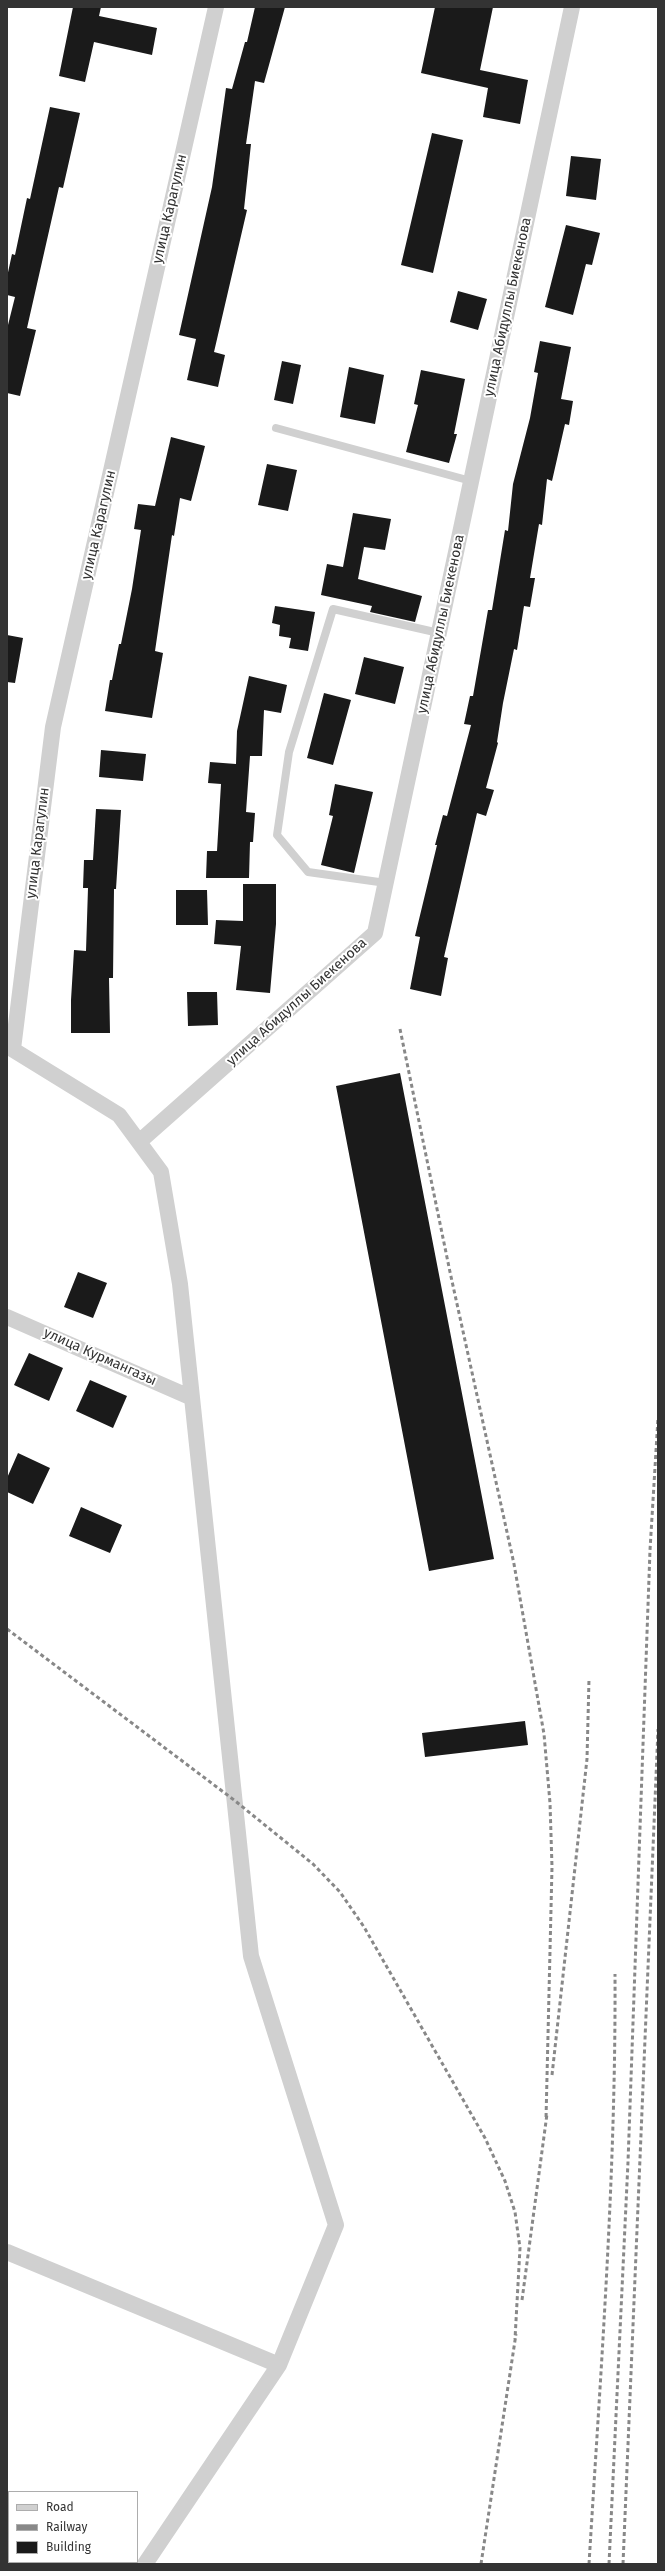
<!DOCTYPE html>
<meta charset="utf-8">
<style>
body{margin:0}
#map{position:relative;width:665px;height:2571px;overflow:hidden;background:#fff;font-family:"Fira Sans",sans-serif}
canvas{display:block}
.frame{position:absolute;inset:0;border:8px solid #333;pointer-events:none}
.legend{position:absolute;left:8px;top:2491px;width:130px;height:72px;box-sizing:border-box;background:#fff;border:1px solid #adadad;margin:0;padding:5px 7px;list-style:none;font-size:12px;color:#333}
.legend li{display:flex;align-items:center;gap:8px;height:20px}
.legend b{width:20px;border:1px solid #adadad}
</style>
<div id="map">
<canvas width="665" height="2571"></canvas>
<div class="frame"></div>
<ul class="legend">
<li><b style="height:5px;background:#d0d0d0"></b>Road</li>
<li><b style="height:5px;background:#888"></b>Railway</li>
<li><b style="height:11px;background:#1a1a1a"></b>Building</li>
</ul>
</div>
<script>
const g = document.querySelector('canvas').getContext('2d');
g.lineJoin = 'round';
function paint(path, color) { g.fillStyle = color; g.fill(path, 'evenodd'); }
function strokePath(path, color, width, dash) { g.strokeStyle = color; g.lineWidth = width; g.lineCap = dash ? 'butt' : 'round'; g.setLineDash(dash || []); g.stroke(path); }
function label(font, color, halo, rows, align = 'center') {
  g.font = font + ' "Fira Sans",sans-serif'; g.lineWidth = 4; g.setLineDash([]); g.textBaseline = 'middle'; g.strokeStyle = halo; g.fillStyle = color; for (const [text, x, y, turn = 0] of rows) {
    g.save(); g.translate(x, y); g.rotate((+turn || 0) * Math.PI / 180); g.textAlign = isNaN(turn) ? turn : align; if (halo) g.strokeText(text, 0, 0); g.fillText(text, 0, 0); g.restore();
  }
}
const building = new Path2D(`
 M73 7H101L99 16 157 28 152 55 94 42 85 82 59 76Z
 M255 7H285L264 83 255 81 246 144H251L244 209 247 210 214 352 225 355 218 387 187 380 196 339 179 335 212 187 226 88 232 89 245 42H247Z
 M435 7H493L480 70 528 80 520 124 483 117 488 88 421 73Z
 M50 107 80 113 63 188 59 187 27 328 36 330 20 396 7 393V329L15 297 7 295V277L12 254 15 255 27 198 30 199Z
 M432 133 463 140 433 273 401 265Z
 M571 156 601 159 596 200 566 196Z
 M566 225 600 233 592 265 586 264 573 315 545 307Z
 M458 291 487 299 478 330 450 322Z
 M540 341 571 347 561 399 573 401 569 425 565 424 552 481 547 479 542 525 539 524 530 578H535L530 607 524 606 517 650 514 649 503 703 497 742 498 743 486 788 494 790 486 816 477 813 444 957 448 958 441 996 410 989 420 937 415 936 437 845H435L443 815 447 816 471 725 464 724 470 696H473L488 610H492L505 530 508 531 513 484 530 418 538 373 534 372Z
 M282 361 301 365 293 404 274 400Z
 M349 367 384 375 375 424 340 417Z
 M421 370 465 379 454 434H457L449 463 406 452 418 405 414 404Z
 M171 437 205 446 191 501 180 498 174 536 172 535 155 651 163 653 152 718 105 711 110 680H112L119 644H121L132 589 141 530 134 529 138 504 155 506Z
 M267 464 297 470 288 511 258 505Z
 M353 513 391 519 385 550 364 547 358 579 422 596 415 622 370 612 372 606 321 595 327 564 343 567Z
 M275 606 315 612 308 651 289 648 291 638 279 636 280 625 272 623Z
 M7 635 23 638 15 683 7 682Z
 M364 657 404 667 395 704 355 694Z
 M249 676 287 685 281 713 264 710 262 756H250L246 812 255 813 253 842H250L249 878H206L207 851H217L221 784 208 783 210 762 236 764 237 731Z
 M324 693 351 700 333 765 307 758Z
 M101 750 146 754 143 781 99 777Z
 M335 784 373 792 354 873 321 865 333 816 329 815Z
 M96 809 121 810 116 889H114L113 978H109L110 1033H71V1000L74 950 86 951 88 888H83L84 860H93Z
 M243 884H276V924L270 993 236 990 241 946 214 944 216 920 243 921Z
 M176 890H207L208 925H176Z
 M187 992H217L218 1025 188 1026Z
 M400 1073 494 1559 429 1571 336 1086Z
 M78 1272 107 1283 93 1318 64 1307Z
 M29 1353 63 1368 49 1401 14 1385Z
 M90 1380 127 1396 113 1428 76 1411Z
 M18 1453 50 1468 33 1504 7 1492V1478Z
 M81 1507 122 1525 110 1553 69 1536Z
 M525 1721 528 1745 425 1757 422 1733Z`);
const lane = new Path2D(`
 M276 428 471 481
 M386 883 308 872 277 835 289 752 333 609 439 633`);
const street = new Path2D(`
 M7 1046 119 1115 161 1172 180 1284 251 1956 336 2225 279 2365 145 2564
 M13 1049 53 727 216 7
 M139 1142 375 933 572 7
 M7 1317 192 1398
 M7 2252 279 2365`);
const rail = new Path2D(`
 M400 1029 450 1272 514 1564 544 1734 550 1803 552 1867 546 2119
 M7 1629 234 1800 313 1864 340 1892 364 1927 485 2138 505 2181 515 2212 520 2248 515 2339
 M552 2075 587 1759 589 1679
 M522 2300 547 2114
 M481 2564 516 2334
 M589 2564C601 2367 616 2171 615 1974
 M609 2564 628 2162 650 1550 658 1418
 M623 2564 658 1729`);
const streetNames = [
 ["улица Карагулин",170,209,-77],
 ["улица Абидуллы Биекенова",508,307,-78],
 ["улица Карагулин",99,525,-77],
 ["улица Абидуллы Биекенова",441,624,-78],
 ["улица Карагулин",38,843,-83],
 ["улица Абидуллы Биекенова",297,1002,-42],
 ["улица Курмангазы",100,1357,24]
];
paint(building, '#1a1a1a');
strokePath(lane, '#d0d0d0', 8);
strokePath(street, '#d0d0d0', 16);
strokePath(rail, '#888', 3, [4, 3]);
label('14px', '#333', '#fff', streetNames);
</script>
